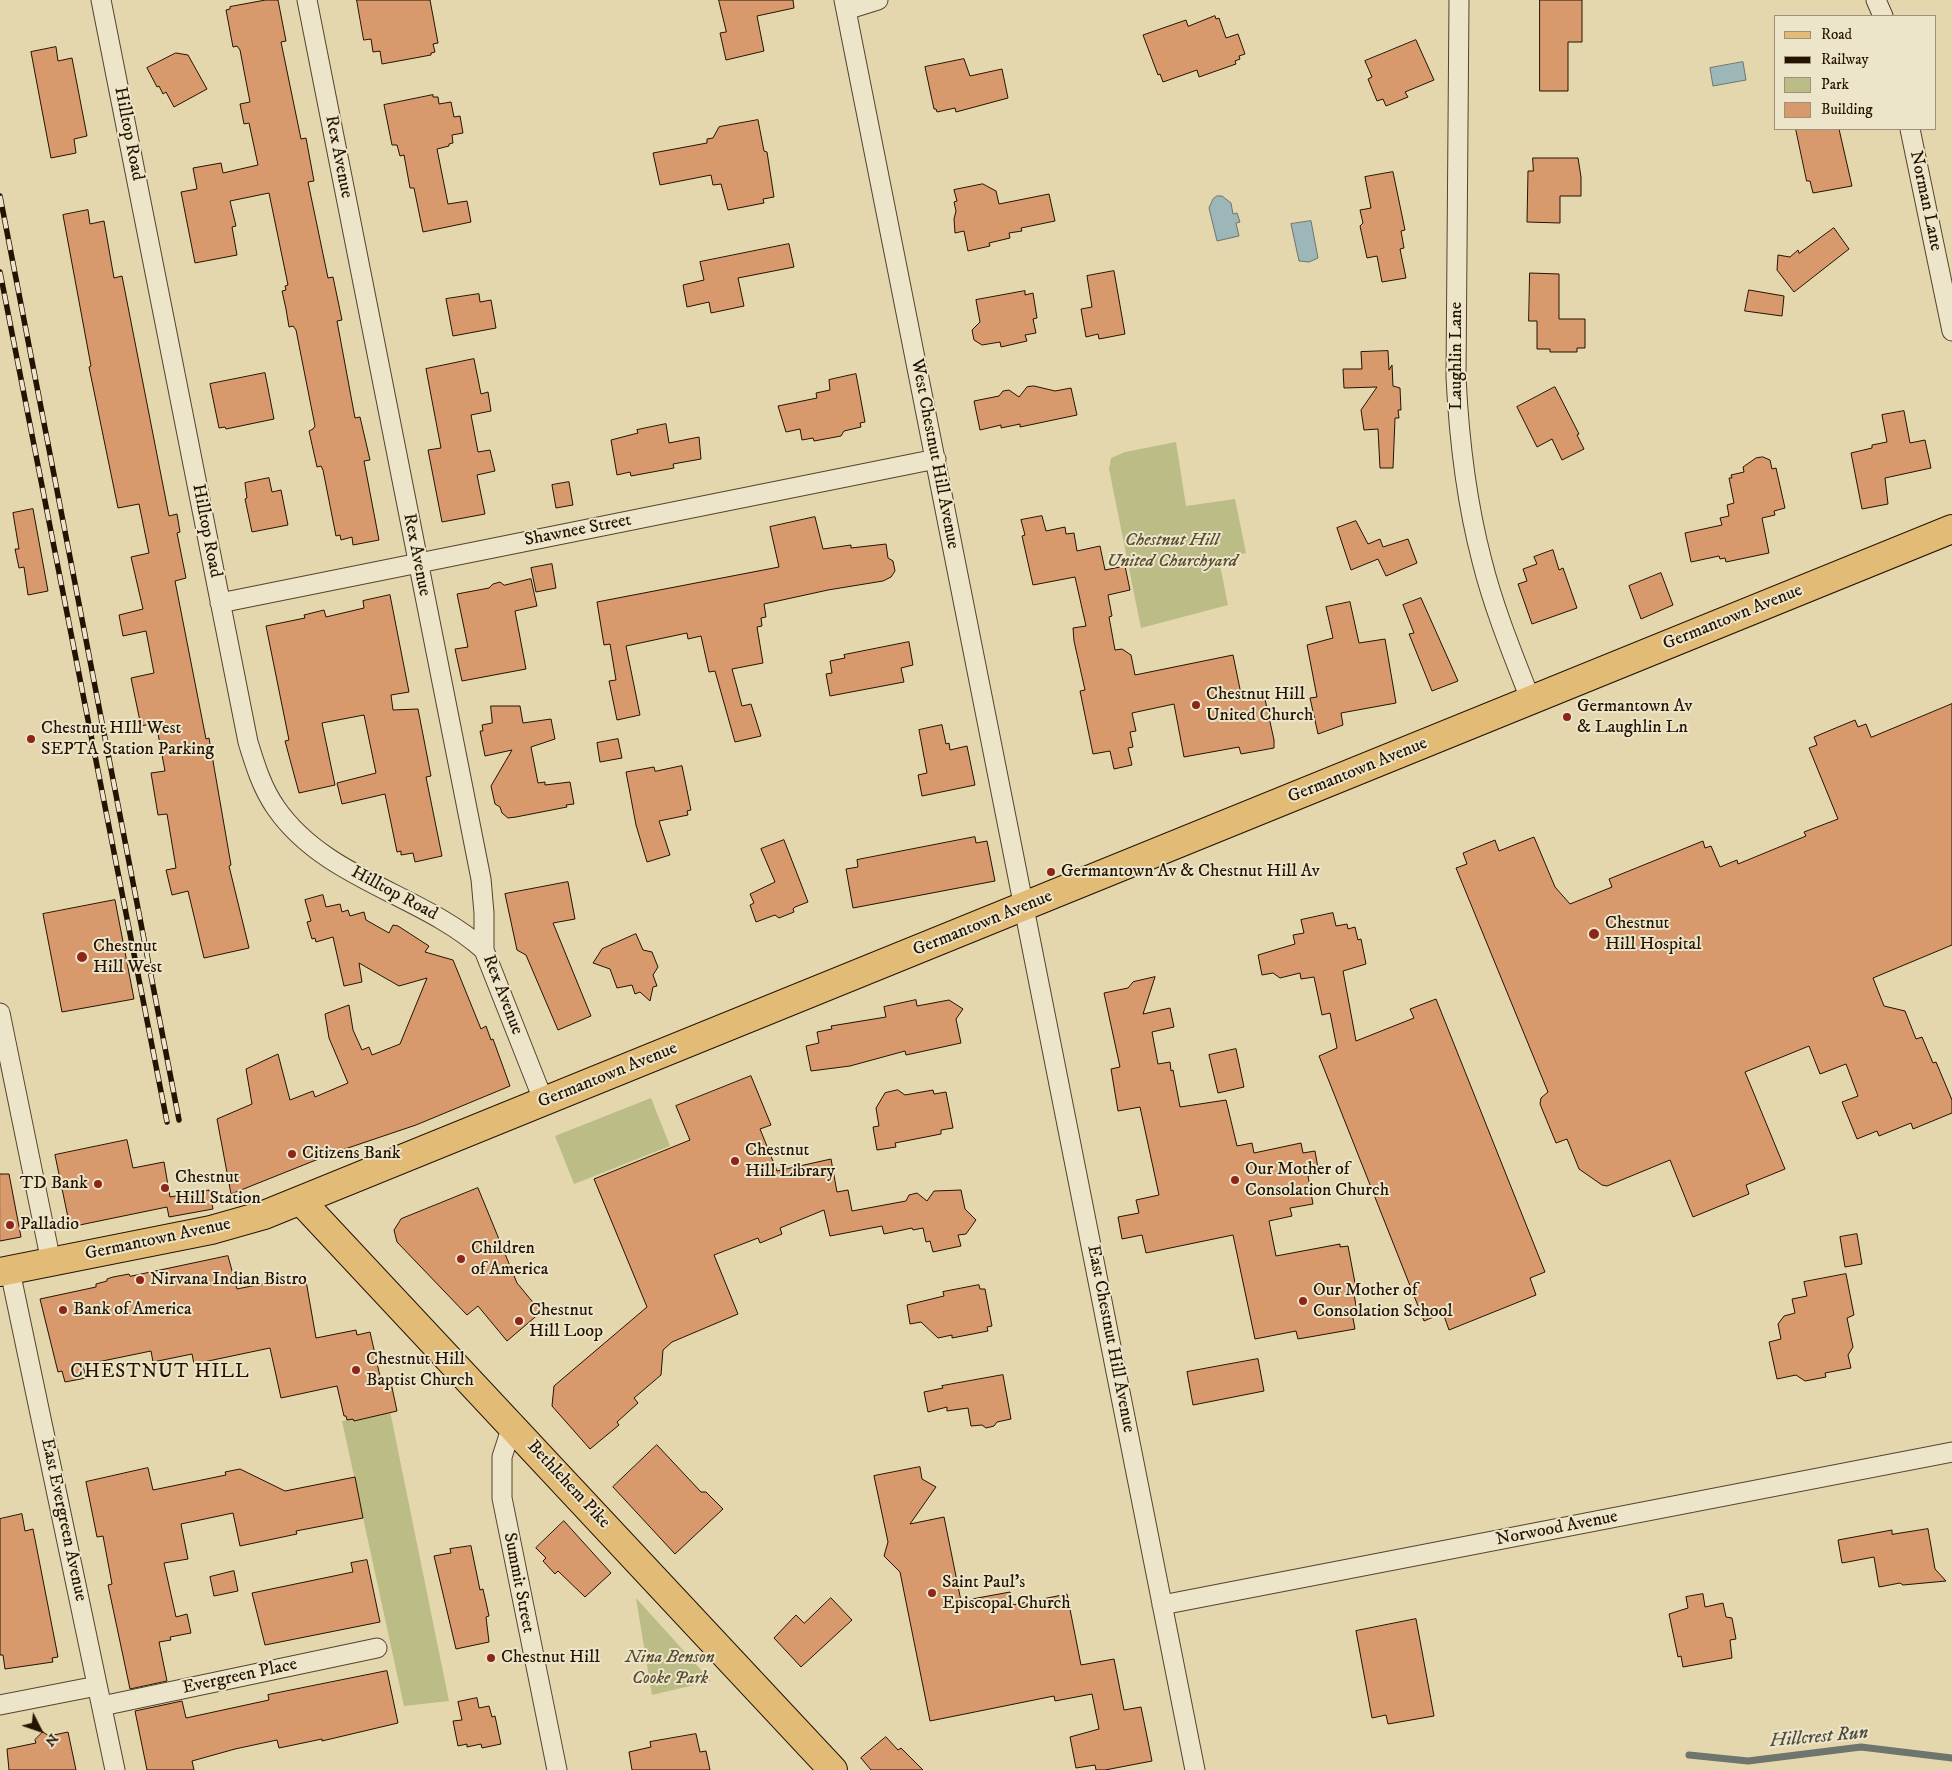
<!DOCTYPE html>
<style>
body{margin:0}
#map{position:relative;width:1952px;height:1770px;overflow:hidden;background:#e4d7ae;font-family:"IM FELL DW Pica",serif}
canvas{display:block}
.legend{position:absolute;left:1774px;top:15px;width:162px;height:115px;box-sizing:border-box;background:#ede5ca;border:1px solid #9d917a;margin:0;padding:6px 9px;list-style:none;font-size:15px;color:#241301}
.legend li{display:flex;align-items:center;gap:10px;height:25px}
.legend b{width:25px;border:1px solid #9d917a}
.north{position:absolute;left:15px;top:1705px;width:50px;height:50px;-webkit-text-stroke:4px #ede5ca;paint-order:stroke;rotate:131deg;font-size:14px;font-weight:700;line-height:20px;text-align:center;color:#241301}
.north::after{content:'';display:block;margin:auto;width:18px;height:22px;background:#241301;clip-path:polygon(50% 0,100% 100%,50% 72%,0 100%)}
</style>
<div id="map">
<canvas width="1952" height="1770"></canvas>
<ul class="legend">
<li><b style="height:6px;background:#e2bc77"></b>Road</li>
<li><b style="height:6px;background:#241301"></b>Railway</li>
<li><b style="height:14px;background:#bbbc86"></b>Park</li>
<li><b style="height:14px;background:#d8996c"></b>Building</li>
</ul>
<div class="north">N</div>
</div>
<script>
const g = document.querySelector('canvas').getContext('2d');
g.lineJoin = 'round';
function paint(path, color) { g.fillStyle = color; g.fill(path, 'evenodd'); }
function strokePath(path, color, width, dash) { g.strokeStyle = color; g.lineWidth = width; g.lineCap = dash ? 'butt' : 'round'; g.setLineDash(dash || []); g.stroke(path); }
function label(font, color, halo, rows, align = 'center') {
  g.font = font + ' "IM FELL DW Pica",serif'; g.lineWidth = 4; g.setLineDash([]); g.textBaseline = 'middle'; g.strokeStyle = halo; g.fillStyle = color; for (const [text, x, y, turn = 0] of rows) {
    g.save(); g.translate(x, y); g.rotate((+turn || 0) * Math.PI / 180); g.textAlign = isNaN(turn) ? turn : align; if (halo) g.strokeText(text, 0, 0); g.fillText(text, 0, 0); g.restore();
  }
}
const green = new Path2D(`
 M1176 442 1186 506 1235 499 1246 553 1219 560 1228 605 1141 628 1109 469 1111 458 1125 452Z
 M651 1098 670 1146 574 1184 555 1136Z
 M390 1411 449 1701 404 1706 342 1421 353 1419 355 1421Z
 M636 1598 711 1681 652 1695Z`);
const water = new Path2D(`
 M1743 62 1746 80 1713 86 1710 68Z
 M1217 196H1222L1231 203 1233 214 1237 213 1240 222 1236 223 1239 236 1217 241 1209 208 1213 199Z
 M1311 221 1318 258 1309 262 1299 261 1291 224Z`);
const stream = new Path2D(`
 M1689 1755 1748 1761 1861 1747 1952 1758`);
const building = new Path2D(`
 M266 0H278L286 41 281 42 301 139 306 138 314 181 308 182 328 278 333 277 342 320 337 321 355 418 360 417 370 460 364 461 379 540 353 545 352 537 341 540 340 535 336 536 323 470 321 466 317 467 309 431 313 429 315 426 296 330 293 326 289 327 286 309 282 291 286 290 285 286 288 285 269 193 230 201 236 226 232 227 237 255 195 263 181 192 197 189 193 168 221 163 223 173 258 165 249 123 244 124 240 104 250 102 240 50 237 46 233 47 226 10 230 9V7Z
 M357 0H430L438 43 433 44 435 52 431 53V55L382 64 380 51 373 52 371 39 364 40Z
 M719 0H793L794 8 757 16 764 51 726 60 720 33 726 32Z
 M1540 0H1582V42H1568V91H1540Z
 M1215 16 1216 19 1219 18 1226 38 1238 34 1245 54 1239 56 1240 59 1235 61 1236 64 1199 77 1197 70 1163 82 1160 74 1158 75 1143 35 1186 20 1188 26Z
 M1416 40 1434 80 1405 92 1408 97 1386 106 1383 99 1377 101 1368 79 1372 77 1365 61Z
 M56 47 58 61 72 58 87 136 74 139 76 153 51 158 31 52Z
 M176 53 188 55 207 89 174 107 166 92 163 94 159 86 157 87 147 68Z
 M964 59 970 76 1002 69 1008 98 956 112 955 108 937 112 936 109H934L925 67Z
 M433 95V97H438L439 104 451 102 454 117 460 116 463 133 452 135 453 143 449 144V146L437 149 448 204 467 201 471 222 423 232 414 188H410L404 155 400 156 397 145H392L384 105Z
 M758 120 764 151 767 152 774 197 763 199 764 203 728 210 721 184 713 185 711 175 660 185 653 153 707 143V139L713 138 719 127Z
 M1796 129H1839L1852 186 1813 193 1810 181H1807Z
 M1533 158H1578L1581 177V196H1560V223L1527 222 1528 171H1533Z
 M1393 172 1405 230 1401 231 1404 248 1400 249 1406 278 1382 282 1377 256 1367 258 1360 226 1363 223 1360 210 1371 208 1365 177Z
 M983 184 996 191 999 204 1049 194 1055 221 1021 228 1022 231 1009 233 1010 238 989 243 990 246 968 251 964 231 955 233 954 219 956 211 954 202 957 201 954 190Z
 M88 210 90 224 104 221 114 278 122 276 169 516 177 514 180 532 177 533 186 578 175 581 206 739 209 738 231 865 229 866 249 948 204 958 188 891 172 895 166 870 176 868 167 814 158 815 151 773 165 771 156 723 141 726 131 678 154 673 146 631 123 636 119 615 143 609 131 557 149 553 139 504 118 508 89 367 91 366 63 215Z
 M1834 228 1849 249 1794 292 1777 270 1778 255 1790 257 1798 250 1799 253Z
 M789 244 794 267 738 278 744 306 711 313 709 302 687 307 683 285 704 280 700 262Z
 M1114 271 1125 334 1099 339 1098 334 1086 337 1081 309 1092 307 1087 276Z
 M1530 273 1559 274V319H1585V348H1577V352H1550V349H1537V321H1529Z
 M1749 290 1784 296 1782 316 1745 311Z
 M1025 291V295L1033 293 1037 318 1033 319 1036 333 1025 335 1027 341 1001 347 1000 342 982 345 974 340 972 330 980 322 976 300Z
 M479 294 480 302 491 300 496 328 453 336 446 299Z
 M1388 351 1389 370 1392 365 1393 386 1400 388 1401 410H1398L1399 418H1395L1393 468H1380L1378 429 1364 430 1361 410 1377 387 1344 388 1343 369H1362L1361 352Z
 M474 359 481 394 488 392 491 411 471 415 478 452 490 450 495 471 477 475 485 514 442 522 428 450 441 448 426 369Z
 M265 373 274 419 226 429 225 427 219 428 210 384Z
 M856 374 865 422 860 423 861 427 844 431 841 436 814 441 813 438 802 440 800 429 786 432 778 406 817 398 816 393 830 390 829 380Z
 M1034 386 1055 391 1071 388 1077 415 1020 427V424L1001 428V425L980 430 974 401 999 396 1003 391 1009 390 1019 397 1027 387Z
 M1555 387 1579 434 1577 435 1584 449 1562 460 1552 439 1537 447 1517 407Z
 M1904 411 1910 443 1925 440 1931 468 1885 478 1888 504 1862 509 1851 453 1872 448V445L1887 442 1882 415Z
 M666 424 669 443 699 437 701 459 673 464 674 468 631 476 630 472 617 475 611 440 638 433 637 430Z
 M1763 457 1770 460 1772 469 1776 468 1785 508 1774 511 1775 515 1762 518 1769 553 1726 562 1725 558 1720 559 1719 556 1691 562 1685 533 1722 525 1720 518 1729 516 1727 505 1734 503 1729 478H1732L1731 475 1744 472 1743 467 1756 458Z
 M269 478 272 492 281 490 288 525 252 532 245 499 247 498 245 483Z
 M569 482 573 505 556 508 552 485Z
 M33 509 48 591 28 595 24 567 19 568 15 549H19L13 513Z
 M1042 516 1046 531 1065 527 1066 534 1074 533 1077 551 1100 546 1105 570 1125 566 1130 590 1108 595 1112 616 1109 617 1115 650 1122 649 1131 655 1135 675 1233 655 1241 694 1263 690 1274 740V748L1241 754 1239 747 1184 757 1174 704 1132 713 1136 731 1130 732 1133 747 1128 748 1132 765 1114 769 1110 751 1093 754 1080 691 1085 690 1074 641 1073 628 1086 626 1075 577 1033 585 1022 536 1025 535 1021 520Z
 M815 517 823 549 851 545V548L886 544 888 558 893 561 895 571 891 577 883 581 828 590 764 604 766 617 761 618 762 626 757 627 763 663 732 669 742 706 751 704 761 736 735 742 715 671 709 672 701 636 688 639 687 633 626 646 640 715 617 720 609 681 616 680 610 644 604 645 597 602 779 567 770 527Z
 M1356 521 1368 544 1380 539 1383 547 1408 539 1417 563 1386 576 1378 559 1351 570 1337 528Z
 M1553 550 1559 570 1563 568 1577 608 1532 624 1518 584 1527 581 1523 569 1537 564 1534 557Z
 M552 564 556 588 536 592 531 568Z
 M1661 573 1673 605 1641 619 1629 586Z
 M531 579 537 606 515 611 526 669 462 681 455 649 468 647 457 594 489 588 493 584 500 582 504 585Z
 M390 595 409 692 391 695 393 710 418 709 431 776 426 777 442 856 415 862 413 853 401 855V851L397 852 385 794 342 804 337 783 376 773 364 715 322 723 335 785 299 793 285 741 289 740 266 626 305 618 304 615 324 610 326 617 364 608 363 601Z
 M1421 598 1458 681 1432 691 1409 634 1414 633 1403 605Z
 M1350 602 1359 643 1385 639 1396 703 1341 713 1343 725 1318 734 1310 698 1317 697 1307 645 1333 638 1326 607Z
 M909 642 913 665 901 668 904 682 830 696 826 674 832 673 830 661 845 658 844 655Z
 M1952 704V945L1873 978 1884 1006 1905 1011 1916 1039 1922 1037 1933 1063 1936 1062 1952 1100V1113L1913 1129 1911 1123 1879 1136 1877 1131 1857 1139 1842 1102 1858 1096 1846 1064 1820 1074 1809 1046 1745 1072 1785 1169 1746 1185 1749 1194 1693 1217 1670 1160 1607 1186 1602 1185 1579 1169 1567 1139 1556 1143 1540 1104 1541 1098 1548 1092 1456 868 1467 864 1463 853 1495 840 1499 851 1534 837 1555 887 1570 904 1612 887 1609 879 1703 841 1705 848 1711 846 1720 867 1737 860 1738 864 1806 836 1804 832 1838 819 1809 748 1817 745 1814 737 1855 720 1858 727 1866 724 1871 737Z
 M491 706H520L523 723 551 719 555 739 531 747 538 783 545 782V785L570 782 574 804 566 805 567 807 516 817 508 818 502 813 500 807 495 804 491 786 512 750 485 756 480 731H483L482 725 492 723Z
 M942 725 946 744 949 743 950 750 967 746 975 785 922 796 918 775 927 773 919 730Z
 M618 739 622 758 600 762 597 743Z
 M682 766 691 810 687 811 688 815 659 821 670 855 647 862 636 825 626 772 654 767 655 771Z
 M975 837 976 843 987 841 995 881 853 908 846 869 858 867 857 860Z
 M784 840 808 902 795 907 793 909 794 912 779 918 775 915 756 922 750 905 754 903 750 894 775 882 761 849Z
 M568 882 575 919 553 923 591 1016 558 1030 526 955 517 950 505 894Z
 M323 895 326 907 340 904 342 912 348 910 350 916 364 912 366 920 389 933 393 925 398 926 429 946 425 952 453 960 481 1029 486 1026 491 1040 493 1039 510 1086 416 1125 336 1152 231 1194 217 1119 252 1104 246 1069 278 1054 290 1100 313 1091 315 1097 348 1083 329 1038 325 1014 349 1005 353 1030 362 1050 369 1047 372 1055 400 1044 427 978 399 986 359 963 362 982 344 986 333 937 316 942 315 938 312 939 307 922 311 921 305 900Z
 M115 900 134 999 62 1012 43 914Z
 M1333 913 1336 926 1347 924 1348 929 1355 927 1358 940 1361 939 1366 964 1343 971 1356 1041 1414 1018 1410 1009 1436 999 1545 1272 1530 1278 1536 1295 1449 1330 1443 1313 1424 1321 1319 1056 1337 1048 1330 1013 1322 1015 1314 977 1301 979 1300 973 1280 978 1273 973 1262 975 1258 955 1295 944 1293 935 1304 933 1301 920Z
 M636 934 643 950 652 952 658 967 653 975 657 986 653 987 650 1001 640 992 635 994 632 985 617 988 610 969 593 963 602 949Z
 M1155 977 1143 1014 1170 1008 1174 1027 1152 1032 1158 1064 1170 1062 1171 1071 1173 1070 1180 1107 1226 1100 1237 1146 1252 1143 1254 1153 1301 1143 1303 1153 1315 1151 1319 1174 1308 1176 1313 1204 1290 1208 1292 1216 1269 1221 1276 1256 1340 1244V1247L1348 1246 1356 1288H1353L1357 1312 1352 1313 1355 1329 1298 1339 1296 1331 1255 1339 1233 1235 1146 1253 1142 1235 1122 1239 1118 1217 1139 1213 1136 1200 1159 1195 1140 1107 1118 1111 1111 1069 1120 1067 1104 993 1128 988 1133 982Z
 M916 1000 917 1006 949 1000 963 1009 956 1019 961 1043 906 1055 905 1051 850 1066 811 1071 806 1046 819 1043 817 1032 832 1029 831 1026 886 1017 884 1007Z
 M1236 1049 1244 1087 1218 1093 1209 1055Z
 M751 1076 771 1125 760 1129 777 1171 831 1159 837 1192 848 1190 852 1211 906 1201 909 1195 917 1193 927 1201 934 1191 961 1190 965 1209 976 1220 966 1234 958 1235 961 1246 933 1252 930 1241 926 1242 923 1228 913 1230 912 1228 884 1234 882 1226 830 1236 824 1210 780 1228 782 1234 760 1243 758 1238 714 1255 738 1314 672 1342 663 1350 661 1375 634 1398 638 1403 617 1422 619 1425 590 1449 552 1406 554 1386 647 1307 594 1179 690 1140 676 1106Z
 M898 1090 905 1095 933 1090 934 1094 946 1092 953 1128 941 1130V1134L895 1143 896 1147 877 1150 873 1127 879 1126 876 1108 885 1093Z
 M127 1140 133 1168 164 1162 170 1197 209 1190 213 1209 169 1217 167 1207 70 1227 55 1155Z
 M0 1174H9L21 1237 0 1241Z
 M478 1188 517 1283 541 1312 507 1341 478 1306 467 1315 397 1242 394 1230 401 1219Z
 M1857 1234 1862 1264 1845 1267 1840 1237Z
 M228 1256 237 1289 305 1275 316 1338 356 1330 357 1335 370 1332 382 1385 391 1383 397 1411 354 1421 353 1419 347 1420 346 1416H344L337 1386 281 1398 270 1348 194 1364 192 1354 153 1362 151 1351 83 1365 86 1378 65 1382 62 1371 58 1372 40 1299 96 1287V1284L107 1281V1279L113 1277 129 1274 130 1276Z
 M1846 1274 1854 1315 1847 1318 1853 1347 1848 1355 1851 1368 1825 1373 1826 1377 1805 1381 1796 1375 1777 1379 1769 1342 1781 1339 1778 1324 1784 1316 1795 1313 1792 1299 1807 1296 1804 1282Z
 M979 1285 980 1289H985L992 1326 987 1327 988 1331 952 1338V1335L938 1338 921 1322 910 1324 907 1305 944 1296 943 1292Z
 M1258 1359 1264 1391 1193 1405 1187 1372Z
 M1003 1375 1011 1419 997 1422 994 1426 986 1428 982 1425 971 1426 968 1408 947 1411V1407L928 1412 924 1392 943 1388 942 1386Z
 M657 1445 701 1492H706L723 1509 675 1554 613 1487Z
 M920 1467 922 1479 936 1487 910 1524 944 1517 961 1601 1010 1592 1013 1605 1067 1594 1081 1665 1114 1659 1124 1710 1141 1707 1152 1761 1105 1770H1096L1095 1765 1076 1768 1070 1737 1099 1729 1092 1694 1055 1701 1054 1696 930 1721 900 1572 884 1556 888 1542 874 1476Z
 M148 1468 153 1490 226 1475 225 1472 240 1469 285 1491 355 1477 363 1518 296 1531 297 1534 240 1546 233 1513 181 1524 188 1559 164 1563 176 1617 187 1614 191 1633 170 1637 171 1640 159 1642 167 1681 130 1689 108 1585 112 1584 103 1536 97 1537 86 1482Z
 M22 1514 25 1531 33 1529 58 1657 52 1658 53 1662 5 1669 3 1655H0V1519Z
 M564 1521 611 1573 585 1597 558 1571 555 1574 543 1561 546 1558 536 1548Z
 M1928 1529 1935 1569 1946 1581 1903 1585 1900 1583 1879 1587 1874 1557 1842 1563 1838 1540 1892 1530V1534Z
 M471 1546 480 1590 483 1589 489 1616 486 1617 489 1642 456 1649 434 1556 451 1553 450 1549Z
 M367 1560 380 1622 265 1645 252 1593 353 1572 351 1563Z
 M234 1571 238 1591 214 1596 210 1577Z
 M1703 1594 1705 1607 1723 1603 1726 1617 1732 1618 1736 1639 1730 1640 1732 1658 1683 1667 1681 1656 1678 1657 1669 1614 1688 1608 1686 1597Z
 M831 1598 852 1620 801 1667 774 1638 796 1615 804 1623Z
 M1416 1619 1434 1716 1388 1724 1386 1715 1372 1718 1356 1631Z
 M387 1671 398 1723 322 1741V1739L279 1748 277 1740 235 1749 192 1761 194 1770H147L135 1711 182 1701 186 1718 269 1700 268 1695Z
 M477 1698 479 1708 489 1706 492 1717 495 1716 501 1744 482 1748 481 1744 467 1747V1744L458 1746 453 1721 462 1720 458 1702Z
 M43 1732 49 1736 68 1732 76 1770H9L7 1749 36 1743 35 1740Z
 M696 1734 700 1752 706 1751 710 1770H632L629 1752 651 1747 650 1742Z
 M886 1737 898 1750 901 1748 923 1770H871L861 1758Z`);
const minor = new Path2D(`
 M101 0 248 742C255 765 262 788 276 808 326 880 422 894 484 950
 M307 0 481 879 484 913V950L544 1102
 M844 0 1195 1770
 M1459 0 1456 377C1459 439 1466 500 1482 561 1494 609 1513 655 1531 701
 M1876 0 1883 16
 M846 10 878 0
 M1910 129 1952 331
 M220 603 936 459
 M0 1013 51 1262
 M10 1271 115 1770
 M512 1426 502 1457V1498L557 1770
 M1162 1605 1952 1452
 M0 1705 97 1686
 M102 1706 377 1648`);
const primary = new Path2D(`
 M301 1201 833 1770
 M0 1272 211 1230 264 1215 1952 529`);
const rail = new Path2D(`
 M0 196 179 1120
 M0 272 167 1122`);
const markers = [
 [1196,705,5,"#8f2418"],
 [1567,717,5,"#8f2418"],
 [31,739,5,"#8f2418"],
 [1051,872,5,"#8f2418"],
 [1594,934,6,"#8f2418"],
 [82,957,6,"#8f2418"],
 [292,1154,5,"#8f2418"],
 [735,1161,5,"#8f2418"],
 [1235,1180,5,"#8f2418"],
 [98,1184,5,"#8f2418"],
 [165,1188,5,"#8f2418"],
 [10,1225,5,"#8f2418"],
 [461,1259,5,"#8f2418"],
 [140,1280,5,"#8f2418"],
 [1303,1301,5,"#8f2418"],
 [63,1310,5,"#8f2418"],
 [519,1321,5,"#8f2418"],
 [356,1370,5,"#8f2418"],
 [932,1593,5,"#8f2418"],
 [491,1658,5,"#8f2418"]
];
const streetNames = [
 ["Hilltop Road",128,134,79],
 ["Rex Avenue",338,157,79],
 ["Norman Lane",1925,201,78],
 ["Laughlin Lane",1457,356,-90],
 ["West Chestnut Hill Avenue",934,454,79],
 ["Hilltop Road",206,531,79],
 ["Shawnee Street",578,531,-11],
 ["Rex Avenue",416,555,79],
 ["Germantown Avenue",1733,618,-22],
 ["Germantown Avenue",1358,771,-22],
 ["Hilltop Road",394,894,28],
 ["Germantown Avenue",983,924,-22],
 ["Rex Avenue",502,995,69],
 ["Germantown Avenue",608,1076,-22],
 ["Germantown Avenue",158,1240,-12],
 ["East Chestnut Hill Avenue",1110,1339,79],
 ["Bethlehem Pike",568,1485,47],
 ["East Evergreen Avenue",63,1520,78],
 ["Norwood Avenue",1557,1529,-11],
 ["Summit Street",518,1583,79],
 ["Evergreen Place",240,1677,-12]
];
const parkNames = [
 ["Chestnut Hill",1172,541],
 ["United Churchyard",1172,562],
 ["Nina Benson",670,1658],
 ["Cooke Park",670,1679]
];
const poiNames = [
 ["Chestnut Hill",1206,695],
 ["United Church",1206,716],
 ["Germantown Av",1577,707],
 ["& Laughlin Ln",1577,728],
 ["Chestnut HIll West",41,729],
 ["SEPTA Station Parking",41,750],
 ["Germantown Av & Chestnut Hill Av",1061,872],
 ["Chestnut",1605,924],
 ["Hill Hospital",1605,945],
 ["Chestnut",93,947],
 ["Hill West",93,968],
 ["Chestnut",745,1151],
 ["Hill Library",745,1172],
 ["Citizens Bank",302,1154],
 ["Our Mother of",1245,1170],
 ["Consolation Church",1245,1191],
 ["Chestnut",175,1178],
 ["Hill Station",175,1199],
 ["TD Bank",88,1184,"right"],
 ["Palladio",20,1225],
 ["Children",471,1249],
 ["of America",471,1270],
 ["Nirvana Indian Bistro",150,1280],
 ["Our Mother of",1313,1291],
 ["Consolation School",1313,1312],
 ["Bank of America",73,1310],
 ["Chestnut",529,1311],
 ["Hill Loop",529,1332],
 ["Chestnut Hill",366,1360],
 ["Baptist Church",366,1381],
 ["Saint Paul's",942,1583],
 ["Episcopal Church",942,1604],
 ["Chestnut Hill",501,1658]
];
const neighbourhoodNames = [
 ["CHESTNUT HILL",160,1373]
];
const waterNames = [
 ["Hillcrest Run",1819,1738,-5]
];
paint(green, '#bbbc86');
paint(water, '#9db6b7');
strokePath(water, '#6d756e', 1);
strokePath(stream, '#6d756e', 7);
paint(building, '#d8996c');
strokePath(building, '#241301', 1);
strokePath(minor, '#54442c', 21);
strokePath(primary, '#241301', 30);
strokePath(minor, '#ede5ca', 19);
strokePath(primary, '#e2bc77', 28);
strokePath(rail, '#241301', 5.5);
strokePath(rail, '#ede5ca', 4, [11]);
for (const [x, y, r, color] of markers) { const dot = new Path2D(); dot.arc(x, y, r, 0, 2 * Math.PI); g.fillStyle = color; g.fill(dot); strokePath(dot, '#ede5ca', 2); }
label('18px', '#241301', '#ede5ca', streetNames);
label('italic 18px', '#594e30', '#ede5ca', parkNames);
label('18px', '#241301', '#ede5ca', poiNames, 'left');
g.letterSpacing = '1px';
label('19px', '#241301', '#ede5ca', neighbourhoodNames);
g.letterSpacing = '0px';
label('italic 19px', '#4e4c41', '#ede5ca', waterNames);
</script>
